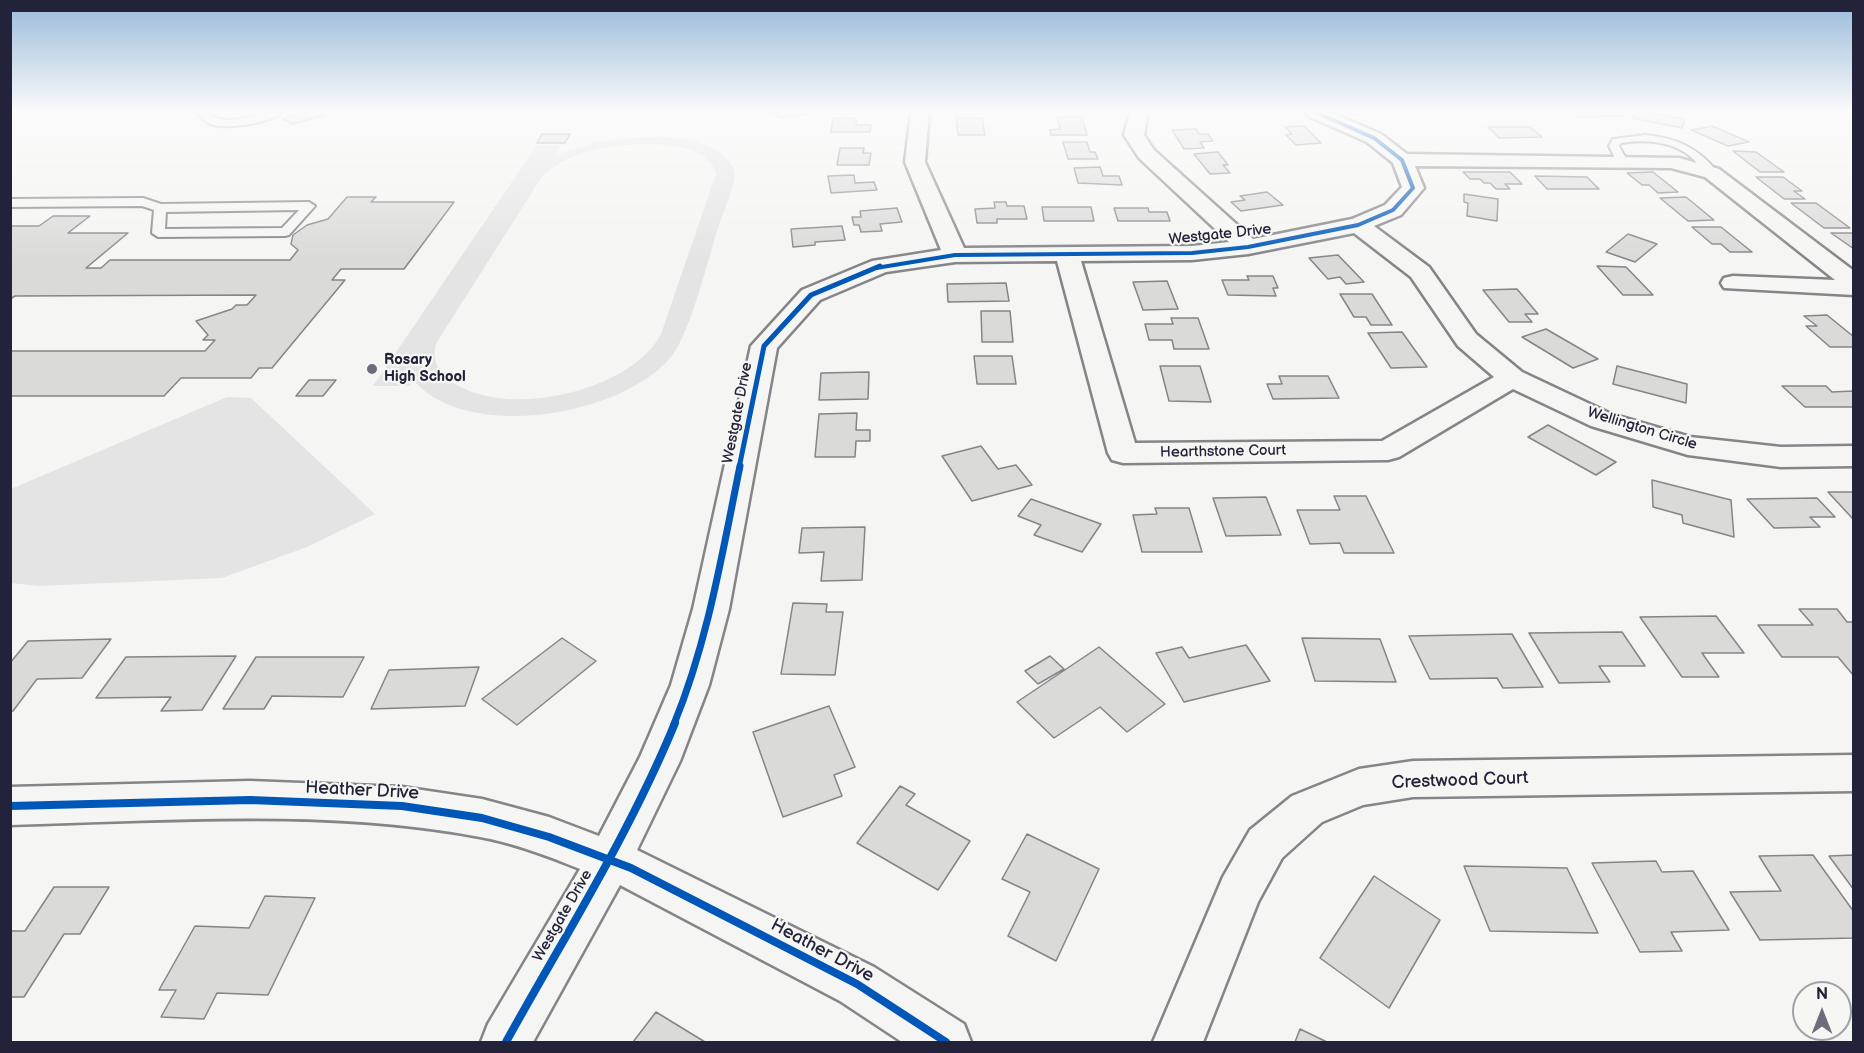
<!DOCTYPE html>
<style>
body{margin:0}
#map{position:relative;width:1864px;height:1053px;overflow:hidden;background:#f5f5f3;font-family:"Balsamiq Sans",sans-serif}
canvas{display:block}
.frame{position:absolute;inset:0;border:12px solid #22223b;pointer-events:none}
.north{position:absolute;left:1792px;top:981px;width:60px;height:60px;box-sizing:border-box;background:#f6f6f2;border:2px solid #a1a1a9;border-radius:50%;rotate:0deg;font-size:16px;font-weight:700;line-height:24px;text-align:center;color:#22223b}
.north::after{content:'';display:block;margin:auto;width:21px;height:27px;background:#6c6c7b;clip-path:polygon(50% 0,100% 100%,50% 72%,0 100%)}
</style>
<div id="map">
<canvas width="1864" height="1053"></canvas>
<div class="frame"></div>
<div class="north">N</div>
</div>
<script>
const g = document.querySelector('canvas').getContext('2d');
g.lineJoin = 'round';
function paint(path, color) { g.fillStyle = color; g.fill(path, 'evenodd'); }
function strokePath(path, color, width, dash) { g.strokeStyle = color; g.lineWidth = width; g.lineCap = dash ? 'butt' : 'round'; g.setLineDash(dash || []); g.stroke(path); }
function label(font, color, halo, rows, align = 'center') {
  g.font = font + ' "Balsamiq Sans",sans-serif'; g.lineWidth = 4.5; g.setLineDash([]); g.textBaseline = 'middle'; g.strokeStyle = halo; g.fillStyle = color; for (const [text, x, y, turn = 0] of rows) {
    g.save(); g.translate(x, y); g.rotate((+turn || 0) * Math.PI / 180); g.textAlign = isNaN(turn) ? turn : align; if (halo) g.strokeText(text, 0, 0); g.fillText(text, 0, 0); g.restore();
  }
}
const green = new Path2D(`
 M641 137C671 136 722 137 735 172 734 190 723 211 718 228 708 259 690 334 671 357 622 416 467 443 413 380L409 386H373L537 145H561L557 154 597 142ZM641 144C663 144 710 146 716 174L661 334C631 393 494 424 444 375 435 366 432 354 437 342L541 178C565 152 607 146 641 144Z
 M227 397 251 398 375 514 307 547 222 578 38 586 11 583V489Z`);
const building = new Path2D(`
 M308 112H321L326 115 292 124 283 119Z
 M768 112H812L795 117 790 115 782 118Z
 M1571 112H1617L1623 116 1578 117Z
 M1634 112H1644L1685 119 1682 128 1632 118Z
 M1057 117H1082L1087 135H1051L1050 130 1060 129Z
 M833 118H856V125H871L870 132H831Z
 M956 118H982L985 135H958Z
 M1304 126 1321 143 1296 145 1286 135 1292 134 1285 127Z
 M1712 126 1749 142 1728 146 1691 130Z
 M1488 127H1530L1542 137 1499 138Z
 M1196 129 1199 134H1208L1213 141 1200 142 1204 148 1184 149 1172 130Z
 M542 134H570L565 143H537Z
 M1063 142H1087L1090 152H1095L1098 159H1068Z
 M840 148H864L863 153H871L869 165H837Z
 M1733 151 1756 152 1784 172H1760Z
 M1218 152 1228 165H1223L1230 173 1210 174 1194 154Z
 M1100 167 1103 176H1119L1122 185 1078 183 1074 168Z
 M1463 172H1510L1522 184H1505L1510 189H1496L1490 183H1484L1480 179H1470Z
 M1653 172 1678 192 1658 193 1649 185H1642L1627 173Z
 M854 175 855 183 874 182 877 190 831 193 828 176Z
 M1535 176 1587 177 1599 189H1547Z
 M1756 177H1783L1802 191H1794L1805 199H1784Z
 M1267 192 1283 205 1241 211 1231 202 1245 200 1240 196Z
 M1464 194 1498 199 1497 221 1467 216 1468 203 1464 202Z
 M347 197H376L371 202H454L404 269H341L332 280H345L272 368H259L251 378H181L164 396H10V351H205L215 340H203L208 335 196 321 232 309 236 305H247L256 295 15 296 10 299V226H39L53 216H90L68 233H128L86 268H101L110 260H290L298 250 291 244 293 235 307 225 328 219Z
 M1686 197 1714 220 1688 221 1660 198Z
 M994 202H1006L1007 206H1024L1027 219H997V223H977L975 209 995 208Z
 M1791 203H1816L1850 228H1824Z
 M1042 207H1091L1094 221H1044Z
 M897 208 902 222 880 224 882 231 861 232 859 225H854L852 217H861L860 211Z
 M1114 208H1148L1149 212H1167L1170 221H1118Z
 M842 226 845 240 815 242V245L793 247 791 229Z
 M1692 227H1721L1752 252H1730L1721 244H1712Z
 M1831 233H1854V249Z
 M1628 234 1657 244 1635 262 1606 252Z
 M1338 255 1364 282 1346 284 1340 277 1328 279 1309 258Z
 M1597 266 1626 267 1653 295H1623Z
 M1247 276H1273L1278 288H1273L1276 296 1228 295 1222 280H1249Z
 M1167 281 1178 309 1143 310 1133 282Z
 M1006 283 1009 301 948 302 947 284Z
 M1517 289 1538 314H1525L1532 322H1509L1483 290Z
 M1340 294H1372L1392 325H1371L1366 317H1354Z
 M981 311H1010L1013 342H982Z
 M1827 315 1854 337V347H1830L1806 326H1817L1804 316Z
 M1171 318H1198L1209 349H1174L1172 340H1149L1145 324H1173Z
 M1546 329 1598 359 1573 368 1522 337Z
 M1402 332 1427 367 1391 368 1368 333Z
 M974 356H1012L1016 384H977Z
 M1160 366H1200L1211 402 1169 401Z
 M1617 366 1687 384 1686 403 1613 384Z
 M869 372 868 399 819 400 821 373Z
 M1279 376H1328L1339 398 1273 399 1267 384H1282Z
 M309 380H336L323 396H296Z
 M1782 386H1826L1832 392 1854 391V407H1805Z
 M857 413 856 430H870V441H856L855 457H815L819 414Z
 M1548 425 1616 462 1596 475 1528 437Z
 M981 446 998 469 1016 465 1032 485 972 501 942 456Z
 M1652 480 1731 500 1734 537 1683 523 1682 515 1653 507Z
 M1828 492H1854V519H1853Z
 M1334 496H1366L1394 553H1344L1340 543 1310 544 1297 510H1340Z
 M1266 497 1281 535 1226 536 1213 498Z
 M1817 498 1835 517H1810L1820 527 1774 528 1747 499Z
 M1031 499 1101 524 1082 552 1034 535 1041 525 1018 516Z
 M1155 508H1189L1202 552H1142L1133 515 1157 514Z
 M865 527 862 580 821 581 824 552 799 553 802 528Z
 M793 603 827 604 826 612H843L835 675 781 674Z
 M1799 609H1837L1847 622H1854V676L1838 657H1782L1758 625H1813Z
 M1716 616 1744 653H1702L1719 677H1682L1640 617Z
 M1622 632 1645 666H1599L1610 682 1559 683 1529 633Z
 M1512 634 1543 687 1503 688 1497 678 1430 679 1409 636Z
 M562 638 596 661 517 725 482 699Z
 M1302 638 1380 639 1396 682 1315 681Z
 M111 639 82 678 37 679 13 711H10V663L28 641Z
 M1246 645 1270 681 1184 702 1156 653 1182 647 1189 658Z
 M1099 647 1165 704 1127 732 1100 707 1054 738 1017 702Z
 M236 656 202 710 161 711 171 697 96 698 126 657Z
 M1050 656 1064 669 1038 684 1025 671Z
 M256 657H364L343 697 272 696 264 709H223Z
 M479 667 465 706 371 709 389 670Z
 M829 706 855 767 834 775 842 796 783 817 753 732Z
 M900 786 915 794 906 805 970 841 938 890 857 843Z
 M1027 834 1099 869 1056 961 1008 936 1030 892 1002 879Z
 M1813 855 1854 912V938L1760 940 1730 892 1781 891 1759 856Z
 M1854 855V890L1829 856Z
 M1656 861 1662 872 1693 871 1729 930 1671 932 1682 951 1640 952 1592 863Z
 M1464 866 1567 868 1598 933 1490 931Z
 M1374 876 1440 920 1389 1008 1320 958Z
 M54 887H109L80 934H64L24 997H10V931H25Z
 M265 896 315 898 268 995 217 993 204 1019 161 1017 176 990H159L195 926 249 928Z
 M656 1012 705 1042H633Z
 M1300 1029 1327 1042H1295Z`);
const lane = new Path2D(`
 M196 112H207C229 131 258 110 283 112 270 123 227 130 210 124 205 122 200 116 196 112Z
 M1645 135C1677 138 1699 148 1718 173L1712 176C1703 173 1698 163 1691 157 1673 141 1643 139 1621 143L1619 146 1628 162 1622 165 1618 164 1609 146 1613 139Z
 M143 198 161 204 309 202 315 206 289 235 285 236 158 237 152 233 154 210 142 206 10 207V199ZM299 210 282 228 165 229 166 212Z`);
const street = new Path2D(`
 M911 112H929L925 162 964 248 1192 246 1229 242 1139 158 1124 135 1130 112H1148L1144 135 1154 150 1253 239 1352 219 1385 205 1402 187 1393 163 1367 142 1308 116 1306 112H1330L1381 134 1407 154 1679 158 1719 169 1854 271V295L1724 288 1721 283 1724 278 1733 276 1835 280 1705 177 1671 168 1415 166 1424 188 1401 215 1374 226 1429 267 1476 334 1522 372 1611 414 1690 437 1781 447 1854 446V466L1781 467 1688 455 1591 426 1513 389 1399 457 1388 460 1123 463 1112 460 1108 453 1057 261 955 262 886 272 820 300 777 348 729 609 709 685 680 761 637 850 874 967 964 1024 971 1042H902L840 1001 620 885 533 1042H481L488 1024 580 869C548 856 514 843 480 837 327 808 165 821 10 825V787L250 781 402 787 482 799 549 817 599 836 640 757 671 685 693 609 751 346 802 290 872 261 941 250 905 162ZM1354 233 1411 277 1458 346 1494 377 1382 441 1135 443 1081 261 1192 260 1248 254Z
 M1854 755V791L1413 797 1363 805 1322 822 1282 858 1258 902 1203 1042H1153L1223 877 1250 830 1292 796 1359 769 1413 761Z`);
const cyclewayFar3 = new Path2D(`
 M876 268 955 255 1192 253 1248 247 1358 225 1393 210 1413 188 1402 160 1374 138 1315 112`);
const cyclewayFar2 = new Path2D(`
 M739 468 764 346 811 295 880 266`);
const cyclewayFar1 = new Path2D(`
 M674 724C708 641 722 554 740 466`);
const cycleway = new Path2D(`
 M10 806 250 800 402 806 482 818 549 837 631 868 857 984 946 1042
 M506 1042C564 937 629 835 675 723`);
const markers = [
 [372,369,6,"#6c6c7b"]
];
const streetNames = [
 ["Westgate Drive",1220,235,-6],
 ["Westgate Drive",738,413,-79],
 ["Wellington Circle",1642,429,17],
 ["Hearthstone Court",1223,452,-1],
 ["Westgate Drive",563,916,-60]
];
const poiNames = [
 ["Rosary",384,360],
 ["High School",384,377]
];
const nearStreetnames = [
 ["Crestwood Court",1460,781,-2],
 ["Heather Drive",362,791,3],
 ["Heather Drive",822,951,28]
];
paint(green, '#e4e4e4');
paint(building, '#dadad9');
strokePath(building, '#858589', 1.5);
strokePath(lane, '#858589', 4);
strokePath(street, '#858589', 5);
paint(lane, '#f5f5f3');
paint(street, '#f5f5f3');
strokePath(cyclewayFar3, '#0057b8', 4);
strokePath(cyclewayFar2, '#0057b8', 5);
strokePath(cyclewayFar1, '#0057b8', 7);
strokePath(cycleway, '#0057b8', 8);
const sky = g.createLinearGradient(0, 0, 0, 259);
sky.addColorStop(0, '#99bada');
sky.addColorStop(0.43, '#fafafa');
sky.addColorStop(1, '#fafafa00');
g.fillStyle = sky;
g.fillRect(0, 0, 1864, 259);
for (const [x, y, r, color] of markers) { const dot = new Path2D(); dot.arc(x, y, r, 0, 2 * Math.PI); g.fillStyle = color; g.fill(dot); strokePath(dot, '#f6f6f2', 2); }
label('15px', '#22223b', '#f6f6f2', streetNames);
label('bold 15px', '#22223b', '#f6f6f2', poiNames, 'left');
label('18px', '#22223b', '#f6f6f2', nearStreetnames);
</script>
